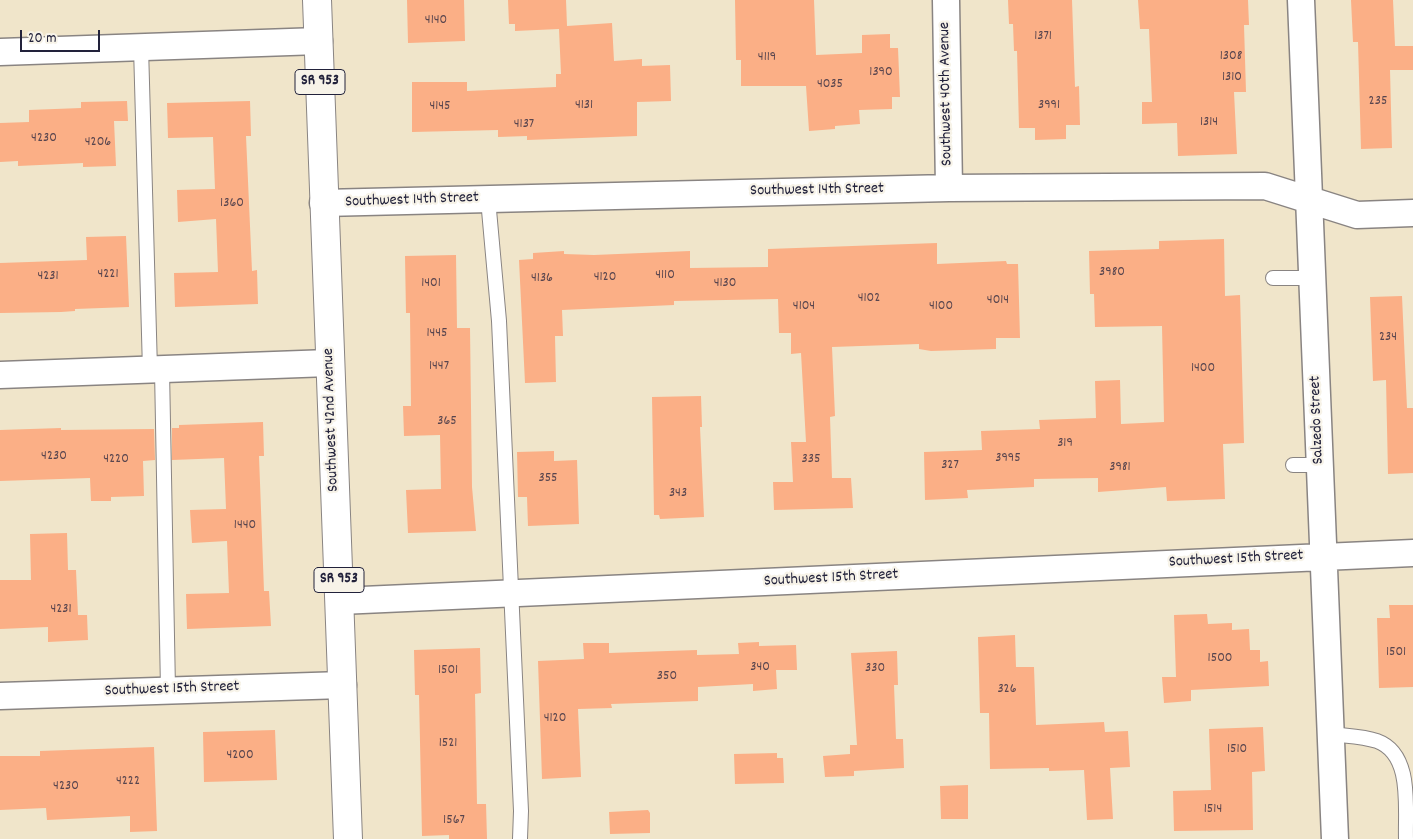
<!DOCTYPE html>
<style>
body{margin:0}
#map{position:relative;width:1413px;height:839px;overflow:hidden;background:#f0e5ca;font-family:Dekko,sans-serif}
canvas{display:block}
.scale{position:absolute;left:20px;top:30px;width:80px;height:22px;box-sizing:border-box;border:2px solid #22223b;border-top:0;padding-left:6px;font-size:15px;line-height:18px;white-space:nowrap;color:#22223b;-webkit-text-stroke:4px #f7f3e8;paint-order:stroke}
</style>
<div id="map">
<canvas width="1413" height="839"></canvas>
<div class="scale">20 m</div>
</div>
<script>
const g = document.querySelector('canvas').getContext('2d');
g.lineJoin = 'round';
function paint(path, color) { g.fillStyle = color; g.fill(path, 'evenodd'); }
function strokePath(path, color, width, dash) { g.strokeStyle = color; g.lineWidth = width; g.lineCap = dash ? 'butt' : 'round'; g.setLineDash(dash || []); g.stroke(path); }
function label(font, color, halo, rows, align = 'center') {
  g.font = font + ' Dekko,sans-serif'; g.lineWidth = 4.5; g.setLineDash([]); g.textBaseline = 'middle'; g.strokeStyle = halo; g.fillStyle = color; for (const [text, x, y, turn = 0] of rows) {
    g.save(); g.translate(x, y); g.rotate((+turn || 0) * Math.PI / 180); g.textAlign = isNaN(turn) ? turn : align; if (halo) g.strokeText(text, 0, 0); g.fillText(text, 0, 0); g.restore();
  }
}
const building = new Path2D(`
 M407 0H464L465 41 408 43Z
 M508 0H566L567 26 612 23 614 61 642 59V66L670 65 671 101 637 102V136L527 140V136L498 137V130L412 132V82H467V91L556 87V74H561L559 29 515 31V24H509Z
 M735 0H814L816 55 862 53V35L890 34V48H898L900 97H892V109L859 110 860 124 835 126V129L809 131 806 86H741V60H736Z
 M1008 0H1072L1075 87 1079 86 1080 125H1066V139L1035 140V128H1019L1017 51H1014L1013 24H1009Z
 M1138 0H1248L1249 25H1244L1246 92H1234L1237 154 1178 156 1177 123 1142 124V102H1152L1149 29H1140Z
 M1351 0H1393L1395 46H1413V70H1390L1392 148 1361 149 1358 42H1353Z
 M127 101 128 121H114L116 166 83 167V163L18 166V161L0 162V123L29 122V110L81 108V102Z
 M250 101 251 136H246L252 271 257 270 258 304 175 307 174 273 218 272 216 219 178 222 177 190 215 189 213 137 168 138 167 103Z
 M126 236 129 307 75 309V311L61 312 0 313V263L87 260 86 237Z
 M1224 239 1225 296 1240 295 1244 443 1223 444 1225 499 1167 501 1166 487 1098 492V478L1034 479V487L967 490 968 498 925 500 924 452 982 450 981 431 1040 429 1039 420 1096 418 1095 381 1120 380 1121 424 1164 422 1162 326 1095 327 1094 294H1090L1089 251 1159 249V241Z
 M937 243V264L1006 261 1007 264H1018L1020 338H996V349L931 351 919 349V344L832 347 835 416 830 417 832 478H851L853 508 774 510 773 482H793L791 442H806L801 353 791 354V333H779L778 299 674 301V305L562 310 563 336H555L556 382 525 383 519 260 533 259V253L564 251V254L594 255 690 251V268L768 267V249Z
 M456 255 457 328H470L472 487 476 531 408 533 406 490 441 489 440 435 404 436 403 406H411L410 313H406L405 256Z
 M1402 296 1407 408H1413V473L1388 474 1386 380 1373 381 1370 297Z
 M701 396 702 427H700L704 517 660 519 659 515H654L652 397Z
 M263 422 264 456H259L264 591H269L271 626 187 629 186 594 229 593 227 541 192 543 190 510 226 509 224 458 172 460V428H179V425Z
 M61 428V430L154 429 155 460 143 461 144 496 111 497V501H91L90 478 0 481V430Z
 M554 451V461L577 460 579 524 528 526 527 497H518L517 452Z
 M67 533 68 570H76L78 615H87L88 640 48 642V627L0 629V580H31L30 534Z
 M1389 605H1413V687L1379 688 1377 618H1390Z
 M1207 614 1208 624 1232 623V630L1249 629 1250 650H1260V662L1268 661 1269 686 1191 690V701L1164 703 1162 677H1176L1174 615Z
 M1015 635 1016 667H1034L1036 725 1104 722 1105 732 1128 731 1130 767 1110 768 1113 819 1087 820 1084 770 1049 771V768L990 769 989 713H980L978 637Z
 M759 642V646L796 645 797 670H776L777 689 753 691V684L698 687V701L611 704 612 708 578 709 581 777 542 779 538 661 584 659 583 643H609V653L697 650V655L739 654 738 643Z
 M480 648 481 693 475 694 477 804H486L487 839H449V835L422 836 419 695H415L414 650Z
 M897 651 898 685H894L896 739H903L904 768 854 771V776L825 777 823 756 850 754V745H857L851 653Z
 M1263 727 1265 771 1252 772 1253 830 1174 831 1173 791 1211 790 1209 729Z
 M275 730 277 780 204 782 203 732Z
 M154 747 157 831 130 832V816L47 820 46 808 0 810V756H40V751Z
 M777 753V758H783L784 783 735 784 734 754Z
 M968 785V819H941L940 786Z
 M648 810 650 813V833L610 834 609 812Z`);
const service = new Path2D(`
 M141 47 150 370
 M488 199 499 321 521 811 520 839
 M1273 278H1312
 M162 370 168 690
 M1293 465H1319
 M1331 734C1346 736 1363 736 1377 741 1413 754 1405 808 1406 839`);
const minor = new Path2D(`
 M946 0 949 188
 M1301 0 1335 839
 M0 52 319 41
 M323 203 949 188 1265 186 1357 215 1413 213
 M0 375 329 363
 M340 601 1413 553
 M0 696 343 685`);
const primary = new Path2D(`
 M317 0 348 839`);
const numberNames = [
 ["4140",436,21],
 ["1371",1043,37],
 ["1308",1231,57],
 ["4119",767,58],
 ["1390",881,73],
 ["1310",1232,78],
 ["4035",830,85],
 ["235",1378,102],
 ["4131",584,106],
 ["3991",1049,106],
 ["4145",440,107],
 ["1314",1209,123],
 ["4137",524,125],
 ["4230",44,139],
 ["4206",98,143],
 ["1360",232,204],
 ["3980",1112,273],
 ["4221",108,275],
 ["4110",665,276],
 ["4231",48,277],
 ["4120",605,278],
 ["4136",542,279],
 ["1401",431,284],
 ["4130",725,284],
 ["4102",869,299],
 ["4014",998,301],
 ["4104",804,307],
 ["4100",941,307],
 ["1445",437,334],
 ["234",1388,338],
 ["1447",439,367],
 ["1400",1203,369],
 ["365",447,422],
 ["319",1065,444],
 ["4230",54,457],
 ["3995",1008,459],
 ["4220",116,460],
 ["335",811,460],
 ["327",950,466],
 ["3981",1120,468],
 ["355",548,479],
 ["343",678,494],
 ["1440",245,526],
 ["4231",61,610],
 ["1501",1396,653],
 ["1500",1220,659],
 ["340",760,668],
 ["330",875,669],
 ["1501",448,671],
 ["350",667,677],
 ["326",1007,690],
 ["4120",555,719],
 ["1521",448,744],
 ["1510",1237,750],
 ["4200",240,756],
 ["4222",128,782],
 ["4230",66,787],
 ["1514",1213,810],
 ["1567",454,821]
];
const shields = [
 [320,82,50],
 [339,580,50]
];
const shieldNames = [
 ["SR 953",320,82],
 ["SR 953",339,580]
];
const streetNames = [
 ["Southwest 40th Avenue",947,94,-91],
 ["Southwest 14th Street",817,191,-1],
 ["Southwest 14th Street",412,201,-2],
 ["Southwest 42nd Avenue",332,420,-92],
 ["Salzedo Street",1318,420,-92],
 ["Southwest 15th Street",1236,560,-3],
 ["Southwest 15th Street",831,579,-3],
 ["Southwest 15th Street",172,690,-2]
];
paint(building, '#fbaf86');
strokePath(service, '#898482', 16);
strokePath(minor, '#898482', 29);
strokePath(primary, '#898482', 30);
strokePath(service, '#fff', 14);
strokePath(minor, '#fff', 26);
strokePath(primary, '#fff', 28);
label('14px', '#58454e', null, numberNames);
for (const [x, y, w] of shields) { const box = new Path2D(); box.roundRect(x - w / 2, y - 12.5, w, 25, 4); g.fillStyle = '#f7f3e8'; g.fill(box); strokePath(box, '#22223b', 1); }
label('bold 15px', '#22223b', null, shieldNames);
label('16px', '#22223b', '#f7f3e8', streetNames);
</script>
